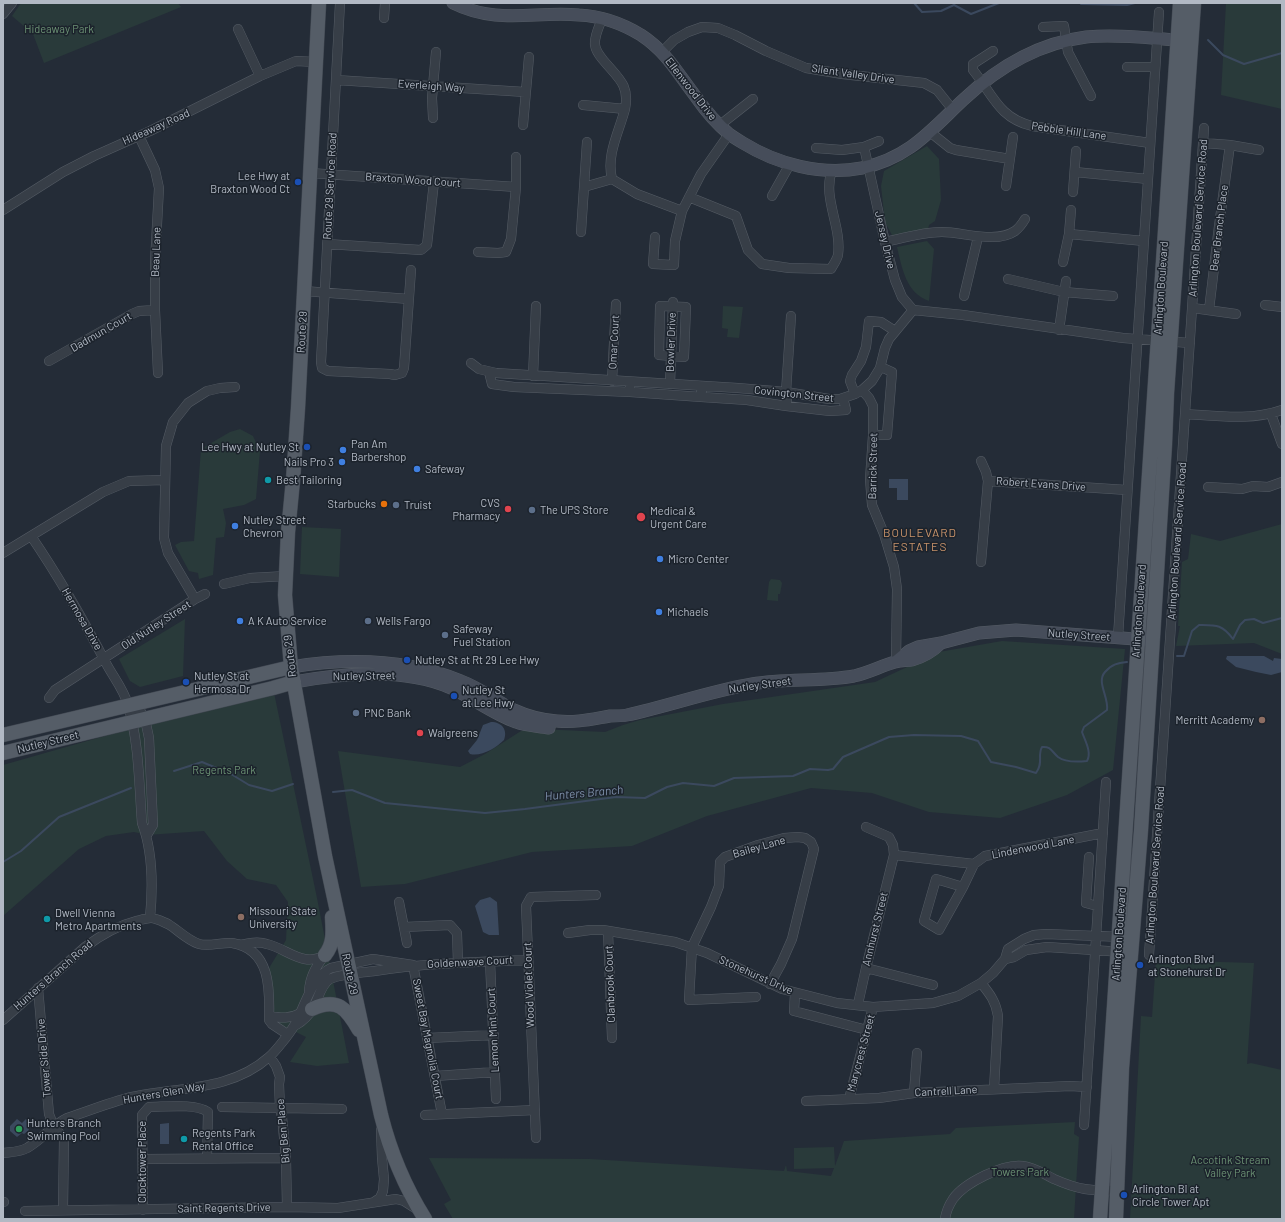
<!DOCTYPE html>
<style>
body{margin:0}
#map{position:relative;width:1285px;height:1222px;overflow:hidden;background:#242c37;font-family:Barlow,sans-serif}
canvas{display:block}
.frame{position:absolute;inset:0;border:4px solid #b2b9c4;pointer-events:none}
</style>
<div id="map">
<canvas width="1285" height="1222"></canvas>
<div class="frame"></div>
</div>
<script>
const g = document.querySelector('canvas').getContext('2d');
g.lineJoin = 'round';
function paint(path, color) { g.fillStyle = color; g.fill(path, 'evenodd'); }
function strokePath(path, color, width, dash) { g.strokeStyle = color; g.lineWidth = width; g.lineCap = dash ? 'butt' : 'round'; g.setLineDash(dash || []); g.stroke(path); }
function label(font, color, halo, rows, align = 'center') {
  g.font = font + ' Barlow,sans-serif'; g.lineWidth = 3; g.setLineDash([]); g.textBaseline = 'middle'; g.strokeStyle = halo; g.fillStyle = color; for (const [text, x, y, turn = 0] of rows) {
    g.save(); g.translate(x, y); g.rotate((+turn || 0) * Math.PI / 180); g.textAlign = isNaN(turn) ? turn : align; if (halo) g.strokeText(text, 0, 0); g.fillText(text, 0, 0); g.restore();
  }
}
const green = new Path2D(`
 M21 3H178L181 7 44 63 33 34 12 16Z
 M1226 3H1282V109L1221 95Z
 M927 146 939 159 941 200 935 221 929 225 928 230 893 237 885 222 881 186 884 171Z
 M927 241 934 249 929 301C906 293 902 268 897 247Z
 M723 306 743 307 739 338 727 337 728 329 722 328Z
 M240 429 253 436 260 451 256 499 244 505 223 509 226 523 224 537 216 538 213 575 199 579 198 573 189 571 175 545 181 542 194 541 201 449 230 432Z
 M1282 524V654L1254 643 1176 646 1180 626H1178L1182 562 1188 559 1191 534 1220 541Z
 M302 527 341 529 339 577 300 574Z
 M771 579 780 580 782 583 780 594H778V601L767 600 769 582Z
 M185 619 183 676 140 687 130 681 119 659Z
 M1002 641 1125 649 1113 770 1067 795 1000 818 929 812 872 793 811 788 707 816 632 846 532 852 405 884 361 887 338 751 460 767 485 754 521 731 538 729 605 732 623 725 640 720 723 704 875 682 939 652Z
 M273 688 317 898 349 1063 317 1066 290 1062 306 1037 290 1029 272 1024 266 973 286 940 288 902 276 885 247 879 227 861 204 831 147 835 134 832 106 836 79 849 3 916V765Z
 M1156 960 1254 963 1247 1064 1251 1063 1282 1070V1219H1130L1141 1016 1152 1017Z
 M1075 1122 1074 1134 1079 1137 1074 1219H453L444 1204 451 1200 429 1158 590 1159 784 1171 786 1165 787 1171 831 1176 834 1168 794 1169V1148L834 1147 835 1166 844 1141 950 1134 956 1128Z`);
const water = new Path2D(`
 M889 479H908V500H897V488H889Z
 M1227 656H1264L1273 661 1274 658 1282 659V672L1271 675 1256 672 1236 667 1226 659Z
 M491 722C502 722 508 730 504 740 496 748 481 757 470 754L468 751 477 740 483 725Z
 M490 897 497 902 499 935H489L483 932 475 906 480 900Z
 M17 1119 22 1123 26 1119 31 1124 28 1127 29 1130 24 1134 22 1133 17 1137 10 1131V1126Z
 M169 1123V1144H160V1124Z`);
const stream = new Path2D(`
 M914 3 922 12 941 11 954 5 971 14 999 3
 M1081 3V4L1127 5 1135 3
 M1208 40 1223 55 1244 64 1282 53
 M1177 656H1184L1192 631 1199 625C1216 625 1222 624 1233 639L1240 625 1245 620 1254 619 1263 623 1282 618
 M174 771 202 762 231 774 249 785 272 791 293 784
 M333 792 352 790 385 803 485 813 525 809 616 797 645 798 667 787 683 783 714 786 734 778 793 776 810 769 828 770 833 769 843 757 889 737 914 735 961 736 978 741 991 762 1016 767 1036 773C1044 762 1037 756 1042 747 1051 746 1052 752 1058 757 1066 763 1078 762 1087 761 1092 752 1085 741 1082 732L1084 727 1107 710C1109 697 1096 682 1105 672 1112 664 1118 663 1127 662
 M3 862 21 851 59 817 131 788`);
const street = new Path2D(`
 M340 3 321 362 322 368 328 371 390 374 395 375 402 373 404 368 411 270
 M3 14 12 3
 M384 18 385 3
 M602 19C599 27 594 36 595 45 596 52 600 56 604 61 618 78 630 85 625 109 619 132 606 155 612 179L637 194 682 211
 M1043 27 1064 26 1068 52 1091 96
 M238 29 260 76
 M993 51 973 64V70C993 95 999 118 1032 126L1150 143
 M662 52 674 40 688 32 702 27 718 28 735 35 766 51 806 68 842 74 924 83 937 90 953 110
 M1127 67H1155
 M336 80 525 92
 M583 105 625 109
 M433 118 432 98 436 52
 M523 125 529 57
 M720 125 753 99
 M930 132 950 148 956 150 1010 159
 M139 136 155 170 159 188 155 262V310L158 373
 M879 141 864 147 885 242 895 280 902 297 913 310
 M1204 143 1230 145 1259 150
 M816 148 842 150 864 147
 M1075 172 1148 179
 M310 173 516 187 511 239 506 252 498 253 478 252
 M1006 186 1013 137
 M516 187V157
 M584 187 612 179
 M1073 192 1076 151
 M772 196 790 164
 M689 197 736 216 748 250 762 264 789 268 831 269C833 265 837 260 838 255 842 226 822 198 832 170
 M3 210 63 172 94 156 150 131 260 76 296 61 316 62
 M581 232 587 142
 M1069 234 1144 241
 M655 237 653 264 674 265 675 241 682 211 701 174 729 134
 M885 242C903 238 923 232 942 232 963 232 996 244 1015 231 1019 228 1022 224 1025 219
 M327 244 421 250 427 245 434 182
 M1063 262 1069 234 1071 210
 M1008 279 1064 292 1113 296
 M304 291 409 299
 M964 296 978 237
 M1265 305 1282 307
 M660 306 686 307 684 357 659 355Z
 M1193 308 1236 314
 M913 310 963 315 1123 338 1190 343
 M1209 310 1219 226 1230 145
 M1059 330 1066 281
 M49 361 132 314 139 311 155 310
 M471 363 479 369 496 373 738 388 786 392 829 399H840L855 394 862 390 872 381 880 368 885 348 889 339 913 310
 M489 372 492 384 514 387 630 392
 M533 376 536 306
 M612 381 616 304
 M670 384 673 302
 M702 386 701 397 747 400 786 406
 M630 387V392L701 397
 M862 390 869 398 873 406V435L870 479 872 505 884 534 894 567 897 589 896 662
 M786 392 791 316
 M855 394 850 381 852 375 861 361 866 347 869 321 881 322 895 331
 M787 400 786 406 830 411 846 410 843 398
 M1185 414C1218 416 1251 421 1282 410
 M1271 414 1282 444
 M873 435H887L892 372 881 367
 M981 461 986 472 988 481 981 562
 M988 481 1127 490
 M1208 487 1242 489 1253 486 1268 487 1282 482
 M31 536C59 577 84 621 107 665 114 678 124 690 128 705 139 742 139 784 142 823 153 852 153 887 150 918
 M3 553 103 492 129 481 165 480
 M224 584 250 578 286 576
 M195 599 168 553 164 538 166 446 173 422 188 403 207 391 220 388 235 387
 M1118 637 1159 12
 M49 698 55 690 195 599 205 594
 M128 705 141 712 145 719 149 738 153 825 147 835
 M894 855 974 864 985 856 1103 833
 M1089 857 1086 903 1097 906
 M936 879 963 887 939 930 924 921Z
 M963 887 974 864
 M399 902 407 943
 M404 927 450 925 457 933 458 963
 M608 931 612 1038
 M568 933 590 930H603L675 942 707 953 782 989 837 1003 873 1007 933 1003 958 996 981 983 993 973 1005 959 1008 949 1024 939 1034 935 1046 934 1123 937
 M240 945C249 943 258 941 267 944 288 949 303 968 325 955
 M1149 955 1204 128
 M1005 959 1014 957 1026 950 1047 947 1123 952
 M490 961 496 1099
 M413 965 442 1114
 M866 968 933 985
 M981 983C990 994 996 1002 998 1016L994 1089
 M38 988 49 1114 54 1127 64 1138 63 1210
 M309 991C310 977 315 968 324 956
 M795 993 794 1011 867 1030
 M756 997 689 1000 692 947 711 907 719 886 720 862 725 857 758 845 784 838 798 837 805 838 811 842 814 849 792 939 781 964 770 984
 M858 1004 866 968 894 855 893 845 889 837 866 827
 M269 1016C281 1018 290 1019 301 1013
 M3 1020 85 947C101 935 116 926 136 921 141 920 146 918 151 918 156 918 163 922 168 924 178 930 187 940 199 944 209 947 222 942 232 943 271 949 270 990 269 1020L272 1024 287 1034
 M296 1025C303 1021 309 1015 313 1008 318 1000 321 984 330 979 344 973 361 973 375 971 426 963 477 962 528 960
 M427 1038 494 1035
 M270 1057 276 1066 280 1077 279 1084 280 1108 282 1117 286 1158 287 1207
 M435 1076 495 1072
 M914 1093 917 1053
 M849 1099 873 1007
 M806 1101 879 1098 914 1093 1070 1086 1087 1087
 M222 1107 342 1109
 M425 1115 535 1110
 M1084 1125 1106 782
 M536 1138 526 906 531 897 596 895
 M3 1153C11 1152 20 1152 27 1148 42 1140 52 1125 67 1118 90 1111 114 1100 137 1096 183 1087 232 1090 269 1057 276 1051 289 1034 294 1026 304 1009 311 977 331 968L373 959 413 965
 M143 1159 286 1158
 M3 1202H4
 M374 1202 380 1198 383 1191 384 1179 382 1158 381 1130
 M143 1210 142 1115 149 1107C165 1107 195 1103 208 1112L207 1158
 M25 1211 287 1207 338 1208 396 1199 404 1201 418 1210
 M945 1219C946 1212 949 1205 953 1199 964 1183 1004 1163 1023 1166 1034 1167 1044 1174 1054 1179 1079 1190 1090 1191 1117 1190`);
const secondary = new Path2D(`
 M453 3C497 25 534 11 579 15 601 16 623 24 641 35 667 52 678 74 696 97 705 110 716 123 729 134 733 137 738 140 743 143 777 164 821 176 862 168 909 158 930 131 963 100 997 68 1039 43 1086 37 1116 34 1147 38 1177 40
 M897 661 909 651 918 647 941 643 979 633 1016 630 1148 640
 M291 667C347 658 407 659 461 681 480 688 496 701 514 710 527 716 542 720 557 721 576 723 592 719 610 716 616 716 622 716 627 715 669 706 710 691 752 684 786 678 820 682 854 676 868 673 881 666 895 662 901 660 907 661 912 660 923 657 933 651 941 643
 M294 682C343 673 404 667 451 688 473 698 493 714 516 722 526 726 538 726 549 728`);
const primary = new Path2D(`
 M319 3 298 408 293 480 288 532 285 595 291 667 325 856 381 1115C390 1151 405 1187 425 1219
 M3 735 291 667
 M3 753 273 688 294 682
 M325 955C334 944 333 931 332 917
 M312 1009C338 997 347 1009 359 1030
 M1100 1219 1180 3
 M1116 1219 1122 1068 1141 830 1165 444 1167 393 1194 3`);
const markers = [
 [298,182,4,"#1a4fb4"],
 [307,447,4,"#1a4fb4"],
 [343,450,4,"#3f7fe0"],
 [342,462,4,"#3f7fe0"],
 [417,469,4,"#3f7fe0"],
 [268,480,4,"#0f9aa8"],
 [384,504,4,"#e8710a"],
 [396,505,4,"#5c6f8a"],
 [508,509,4,"#e0444e"],
 [532,510,4,"#5c6f8a"],
 [641,517,5,"#e0444e"],
 [235,526,4,"#3f7fe0"],
 [660,559,4,"#3f7fe0"],
 [659,612,4,"#3f7fe0"],
 [240,621,4,"#3f7fe0"],
 [368,621,4,"#5c6f8a"],
 [445,635,4,"#5c6f8a"],
 [407,660,4,"#1a4fb4"],
 [186,682,4,"#1a4fb4"],
 [454,696,4,"#1a4fb4"],
 [356,713,4,"#5c6f8a"],
 [1262,720,4,"#8d6e63"],
 [420,733,4,"#e0444e"],
 [241,917,4,"#8d6e63"],
 [47,919,4,"#0f9aa8"],
 [1140,965,4,"#1a4fb4"],
 [19,1129,4,"#2e9e5b"],
 [184,1139,4,"#0f9aa8"],
 [1124,1195,4,"#1a4fb4"]
];
const parkNames = [
 ["Hideaway Park",59,29],
 ["Regents Park",224,770],
 ["Accotink Stream",1230,1160],
 ["Valley Park",1230,1173],
 ["Towers Park",1020,1172]
];
const streetNames = [
 ["Silent Valley Drive",853,74,8],
 ["Everleigh Way",431,86,4],
 ["Ellenwood Drive",691,89,52],
 ["Hideaway Road",156,127,-24],
 ["Pebble Hill Lane",1069,131,8],
 ["Braxton Wood Court",413,180,4],
 ["Route 29 Service Road",330,186,-87],
 ["Arlington Boulevard Service Road",1198,218,-86],
 ["Bear Branch Place",1219,228,-83],
 ["Jersey Drive",885,240,77],
 ["Beau Lane",156,252,-88],
 ["Arlington Boulevard",1161,288,-86],
 ["Dadmun Court",101,332,-30],
 ["Route 29",302,332,-87],
 ["Omar Court",614,342,-87],
 ["Bowler Drive",671,342,-88],
 ["Covington Street",794,394,6],
 ["Barrick Street",873,466,-89],
 ["Robert Evans Drive",1041,484,4],
 ["Arlington Boulevard Service Road",1177,541,-86],
 ["Arlington Boulevard",1139,611,-86],
 ["Hermosa Drive",82,619,60],
 ["Old Nutley Street",156,625,-33],
 ["Nutley Street",1079,635,4],
 ["Route 29",290,656,-97],
 ["Nutley Street",364,676,-1],
 ["Nutley Street",760,685,-8],
 ["Nutley Street",48,742,-14],
 ["Bailey Lane",759,847,-16],
 ["Lindenwood Lane",1033,847,-11],
 ["Arlington Boulevard Service Road",1155,865,-86],
 ["Annhurst Street",875,929,-76],
 ["Arlington Boulevard",1119,934,-86],
 ["Goldenwave Court",470,962,-3],
 ["Route 29",350,974,78],
 ["Hunters Branch Road",53,975,-41],
 ["Stonehurst Drive",756,975,24],
 ["Clanbrook Court",610,984,-92],
 ["Wood Violet Court",529,985,-92],
 ["Lemon Mint Court",493,1030,-93],
 ["Sweet Bay Magnolia Court",428,1039,79],
 ["Marycrest Street",861,1053,-75],
 ["Tower Side Drive",44,1058,-95],
 ["Cantrell Lane",946,1091,-3],
 ["Hunters Glen Way",164,1093,-10],
 ["Big Ben Place",283,1131,-95],
 ["Clocktower Place",142,1162,-90],
 ["Saint Regents Drive",224,1208,-1]
];
const poiNames = [
 ["Lee Hwy at",290,176,"right"],
 ["Braxton Wood Ct",290,189,"right"],
 ["Pan Am",351,444],
 ["Barbershop",351,457],
 ["Lee Hwy at Nutley St",299,447,"right"],
 ["Nails Pro 3",334,462,"right"],
 ["Safeway",425,469],
 ["Best Tailoring",276,480],
 ["CVS",500,503,"right"],
 ["Pharmacy",500,516,"right"],
 ["Starbucks",376,504,"right"],
 ["Truist",404,505],
 ["The UPS Store",540,510],
 ["Medical &",650,511],
 ["Urgent Care",650,524],
 ["Nutley Street",243,520],
 ["Chevron",243,533],
 ["Micro Center",668,559],
 ["Michaels",667,612],
 ["A K Auto Service",248,621],
 ["Wells Fargo",376,621],
 ["Safeway",453,629],
 ["Fuel Station",453,642],
 ["Nutley St at Rt 29 Lee Hwy",415,660],
 ["Nutley St at",194,676],
 ["Hermosa Dr",194,689],
 ["Nutley St",462,690],
 ["at Lee Hwy",462,703],
 ["PNC Bank",364,713],
 ["Merritt Academy",1254,720,"right"],
 ["Walgreens",428,733],
 ["Missouri State",249,911],
 ["University",249,924],
 ["Dwell Vienna",55,913],
 ["Metro Apartments",55,926],
 ["Arlington Blvd",1148,959],
 ["at Stonehurst Dr",1148,972],
 ["Hunters Branch",27,1123],
 ["Swimming Pool",27,1136],
 ["Regents Park",192,1133],
 ["Rental Office",192,1146],
 ["Arlington Bl at",1132,1189],
 ["Circle Tower Apt",1132,1202]
];
const neighbourhoodNames = [
 ["BOULEVARD",920,533],
 ["ESTATES",920,547]
];
const waterNames = [
 ["Hunters Branch",584,793,-5]
];
paint(green, '#293a3a');
paint(water, '#3b495e');
strokePath(stream, '#3b495e', 2);
strokePath(street, '#555c65', 10);
strokePath(secondary, '#555c65', 13);
strokePath(primary, '#404751', 15);
strokePath(street, '#373e47', 9);
strokePath(secondary, '#464d5a', 12);
strokePath(primary, '#555d67', 14);
for (const [x, y, r, color] of markers) { const dot = new Path2D(); dot.arc(x, y, r, 0, 2 * Math.PI); g.fillStyle = color; g.fill(dot); strokePath(dot, '#1c232c', 1.5); }
label('11px', '#6c9274', '#1c232c', parkNames);
label('11px', '#b2b9c4', '#1c232c', streetNames);
label('11px', '#b2b9c4', '#1c232c', poiNames, 'left');
g.letterSpacing = '1px';
label('12px', '#c7926a', '#1c232c', neighbourhoodNames);
g.letterSpacing = '0px';
label('italic 12px', '#7d8fa9', '#1c232c', waterNames);
</script>
